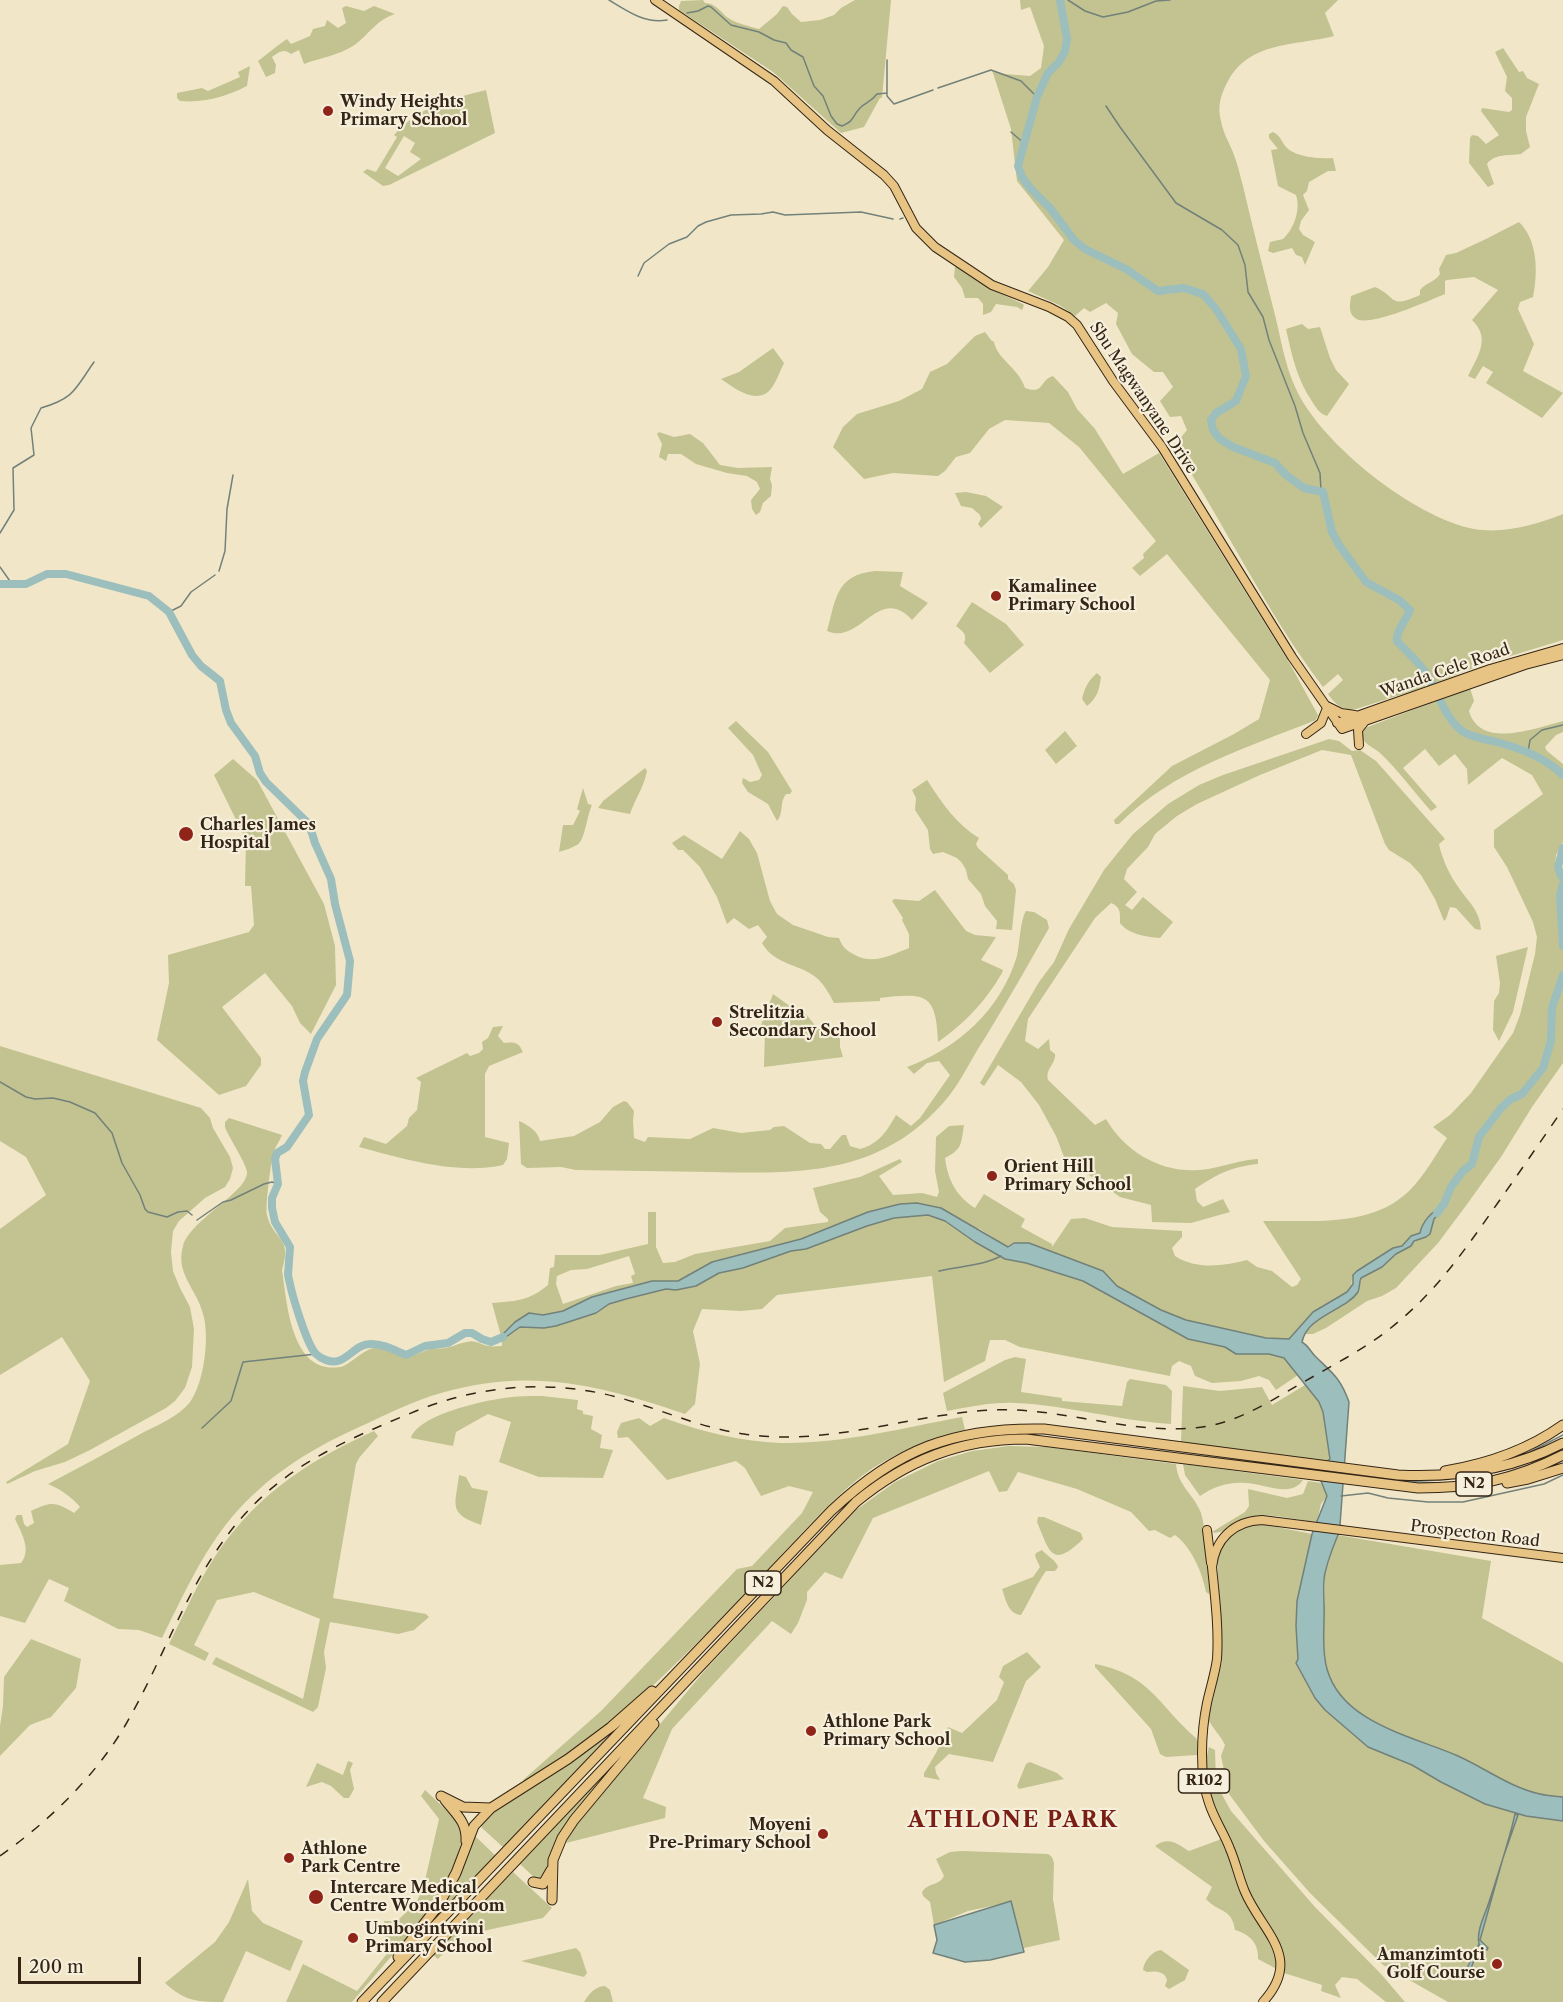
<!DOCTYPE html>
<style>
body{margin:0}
#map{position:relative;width:1563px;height:2002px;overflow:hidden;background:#f1e7c8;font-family:"Libre Caslon Text",serif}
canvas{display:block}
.scale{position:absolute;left:18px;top:1957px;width:123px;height:27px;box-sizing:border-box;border:3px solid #342516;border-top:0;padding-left:8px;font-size:18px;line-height:21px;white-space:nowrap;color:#342516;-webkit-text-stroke:4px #f6efdb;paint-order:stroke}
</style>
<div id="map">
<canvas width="1563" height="2002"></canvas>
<div class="scale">200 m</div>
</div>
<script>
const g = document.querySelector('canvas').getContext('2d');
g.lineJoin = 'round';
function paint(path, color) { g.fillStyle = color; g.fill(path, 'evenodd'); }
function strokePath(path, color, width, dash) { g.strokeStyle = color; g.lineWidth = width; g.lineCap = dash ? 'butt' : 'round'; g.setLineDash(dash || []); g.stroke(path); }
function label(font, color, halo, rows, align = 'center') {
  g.font = font + ' "Libre Caslon Text",serif'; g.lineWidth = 4.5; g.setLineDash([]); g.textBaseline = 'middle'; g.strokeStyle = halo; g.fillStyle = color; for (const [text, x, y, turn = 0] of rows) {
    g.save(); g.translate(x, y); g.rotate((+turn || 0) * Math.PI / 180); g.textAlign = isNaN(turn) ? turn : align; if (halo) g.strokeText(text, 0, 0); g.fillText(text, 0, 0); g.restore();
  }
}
const green = new Path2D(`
 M703 0 705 3C718 4 720 13 730 19 738 24 749 26 759 29L777 14 783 6 787 7 792 14 801 22 820 20 834 15 841 8 855 0H891L882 98H880L864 127 841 133 773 72 679 10V6L681 1Z
 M1020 0H1338L1325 13 1334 36C1295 46 1250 41 1228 81 1221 94 1217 106 1221 121 1223 133 1230 144 1234 155 1238 165 1240 176 1243 186 1253 229 1264 272 1275 315 1281 339 1285 366 1296 389 1321 444 1415 518 1474 529 1503 534 1536 525 1563 514V640L1481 665 1428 686 1424 683 1425 687 1356 709C1342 711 1336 705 1328 694L1343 680 1338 674 1323 687C1266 612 1225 525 1174 446L1187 430 1181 416 1170 417 1160 401 1173 387 1163 372H1154L1132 354 1116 324 1118 313 1106 303 1090 312 1084 308 1075 316 1059 305 1028 291 1048 267 1064 240 1017 181 1011 129 992 70 1005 74 1030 76 1041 68 1044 46 1030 7 1021 10Z
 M346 6 364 11 374 6 395 14C376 20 369 35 353 46 339 55 320 58 304 64L299 50 291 54C284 48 279 52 272 57L276 65 275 73 266 77 258 61C268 54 276 46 287 39L291 44 310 36 313 29 325 26 327 20 338 28 346 23 342 8Z
 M1503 48 1519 72 1523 71 1527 78 1539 84 1526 117V131L1530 147 1521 154C1509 156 1495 153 1487 164L1494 184 1488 187 1469 163 1470 138 1472 135 1478 136 1486 144 1499 135 1481 111 1482 108 1509 112 1512 110V98L1505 91 1507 77 1495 52Z
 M250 66 247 86C225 97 205 103 180 101L177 98V93L202 88 208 91 240 77 238 72Z
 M486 90 495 133 389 185 383 186 363 172 367 169 376 172 397 137 394 135C418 107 451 99 486 90ZM404 136 415 143 410 152 421 159 398 176 385 168Z
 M1273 132C1281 136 1281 141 1286 147 1295 157 1319 159 1333 158L1336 171H1328L1309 182 1307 191 1303 195 1309 210 1301 221 1299 229 1303 235 1315 242 1305 265 1302 257 1296 255 1292 248 1273 253 1268 251 1270 242 1283 239C1294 229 1301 209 1296 195L1278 186 1271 150 1278 149 1269 138V134Z
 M1519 222C1538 240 1538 273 1533 297L1520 302 1518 309 1534 344 1523 371 1563 393 1542 418 1486 383 1493 372 1483 366 1475 379 1468 376C1478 356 1491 338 1472 320L1498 290 1474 277 1447 280 1445 281V294C1430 300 1367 329 1355 318 1348 313 1350 304 1351 296L1375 287C1399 298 1388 309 1420 295V290C1427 282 1435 282 1440 274L1439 269 1446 255 1456 253 1486 239Z
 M955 266 999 293 1021 303 1024 305 1022 310 1017 307 996 304 991 312 983 315V304L978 298H965L962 288 954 277Z
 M1302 324 1308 329 1320 327 1330 358 1336 370 1349 384 1327 416C1320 414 1317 409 1313 403 1297 380 1292 356 1286 329Z
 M985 332 991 340 994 342C997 359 1019 368 1025 388 1045 395 1039 380 1053 376L1068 392 1077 409 1095 429 1123 474 1159 453 1290 664 1318 715 1316 720C1246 748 1173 770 1119 824H1115L1114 820 1172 766 1234 734 1259 719 1270 680 1167 554 1140 576 1132 568 1144 558 1143 554 1156 541 1079 447 1049 423 1005 420 989 429 970 453 956 457 945 471 938 476 893 473 864 479 833 447 843 427 857 414 899 401 922 389 930 372 947 364 975 336Z
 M773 348 784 363C780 371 776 383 770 390 756 405 734 388 721 379L739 372Z
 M659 432 674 437 690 434 703 443 720 465 738 468 772 467 770 479 772 485 771 496 763 503 760 512 756 515 752 509 751 500 760 489 757 482 747 476 727 473 696 464 681 454H668L666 461 659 457 662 444 657 434Z
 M966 492 986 496 1003 507 981 528 978 524 981 519 980 515 972 508 961 506 955 493Z
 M875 571 903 572 900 586 928 603 912 620C879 583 860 646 827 631 836 600 835 575 875 571Z
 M972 602 1006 624 1024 645 990 673 964 643C968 634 962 631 956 626Z
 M1097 673 1101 677C1099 690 1098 697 1087 706L1082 699C1085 687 1088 681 1097 673Z
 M1470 688 1474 701 1469 711C1480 750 1536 728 1563 721V732L1556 735 1545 747 1547 751 1563 764V842L1556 855 1555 869 1559 878 1563 881V1063L1532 1107 1501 1157 1465 1207 1438 1243 1396 1288 1382 1296 1367 1301 1326 1328 1313 1334H1305L1317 1321 1350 1299 1359 1289 1361 1278 1382 1267 1390 1259 1430 1231 1434 1219 1442 1210 1432 1213 1420 1233 1411 1236 1402 1246 1393 1248 1357 1271 1352 1279 1351 1288 1347 1292 1313 1312 1289 1339 1266 1338 1186 1320 1161 1310 1116 1286 1103 1271 1029 1243 1008 1247 980 1229 900 1204 868 1212 801 1239 712 1262 678 1281H652L592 1297 563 1311 543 1315 534 1313 510 1327 501 1336 492 1303C516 1301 529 1301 548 1285L550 1268 554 1267 555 1255H600L648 1244V1212H656V1247L663 1263 675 1262 695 1254 770 1241 785 1228 828 1222V1219L820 1212 813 1188 860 1177 900 1159 902 1162 879 1176 893 1195 922 1193 937 1197 939 1192 935 1171 936 1137 949 1126 964 1125C961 1143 963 1149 945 1158 948 1180 956 1196 975 1208L984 1194 1025 1219 1021 1227 1052 1244V1247L1071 1219 1085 1218 1112 1227 1182 1231V1237L1172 1248 1175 1256C1197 1270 1222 1266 1247 1260L1257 1267 1272 1271 1292 1287 1297 1285 1301 1279 1263 1221C1312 1220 1371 1228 1409 1191 1424 1176 1435 1156 1447 1138L1433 1127 1450 1115 1471 1093 1513 1033 1520 1015 1535 954 1537 937 1533 922 1507 867 1494 847V830L1543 794 1532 775 1502 758 1468 785 1467 769 1455 754 1439 766 1425 749 1403 768 1437 807 1431 811C1414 792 1398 770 1380 753 1372 746 1362 744 1361 733L1365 728ZM629 1256 635 1274 631 1276 633 1283 616 1286 563 1304 556 1284 557 1276 571 1270 587 1269Z
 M736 721 768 752 792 791 790 794H786C779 803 784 813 777 821L768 804 748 792 742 783 743 778 750 782 759 780 762 775 753 755 728 728Z
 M1065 731 1077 746 1056 764 1045 750Z
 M1329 739 1339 741 1352 751 1360 750 1376 761 1445 839 1439 844C1442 859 1450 876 1459 888 1469 903 1480 910 1481 930L1475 929 1456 908 1450 907 1446 919 1444 921 1435 899 1421 875 1410 863 1389 850 1385 844 1351 755 1322 750 1260 775 1197 804 1177 816 1155 834 1148 847 1127 869 1124 879 1137 892 1125 905 1132 910 1143 897 1173 922 1160 938C1146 937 1128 934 1120 923 1120 913 1121 907 1111 903L1095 918 1028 1019 1025 1041 1038 1049 1049 1039 1050 1050 1055 1054C1056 1064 1045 1069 1048 1080L1095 1125 1106 1119C1127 1155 1167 1176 1208 1169 1225 1166 1241 1160 1258 1159V1164C1231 1167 1217 1174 1195 1189L1197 1201 1203 1207 1223 1199 1230 1212 1191 1223 1152 1222 1151 1205 1120 1197 1064 1157 1056 1136 1039 1105 1021 1082 998 1065 984 1086 980 1083 1039 982 1054 962 1069 929 1104 870 1133 834 1168 804 1199 785 1223 775Z
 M233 759 257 780 324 904 335 946 336 985 311 1034 300 1023 292 1006 265 973 222 1007 261 1058V1065L246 1086 219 1095 157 1040 169 983 168 955 249 932 254 925 251 886H245L246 840 214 775Z
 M645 768 647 771C644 787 635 799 630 814L598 808 603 801Z
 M927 780C942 803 956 824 979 838L976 844 978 848 1008 875V879L1014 884 1016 890 1012 930 996 929 997 921 985 906 981 894 968 879 966 870 962 863 957 858 943 852 933 854 930 849 928 830 915 810 916 798 912 790Z
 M583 788 588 804 592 805C587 815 585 841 577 845 572 848 565 850 559 852L563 825H573L580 811 577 809Z
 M740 831 749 839 757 853 770 901 777 914 793 925 828 937 839 938C843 948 846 950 855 955 873 965 891 955 909 948V934L902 920 903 918 892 901 894 899 919 901 935 890 966 931 975 935 996 937 981 960 1003 970 1002 973C986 1001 964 1024 938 1042 936 993 926 993 880 998V1001L834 1003C830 995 825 986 818 979 800 963 775 966 762 943L767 937 758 925 749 929 734 918 727 924 717 897 700 867 683 850H678L672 843 684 835 722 859Z
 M1026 911 1034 912 1047 920 1049 928C1028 965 1007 1002 985 1038 972 1057 963 1078 949 1096 884 1175 805 1174 712 1172 667 1171 621 1171 576 1170L561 1167 527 1168 521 1164 519 1121C528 1125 538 1131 540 1141L574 1136 600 1122 613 1107 624 1101 627 1102 634 1111 633 1120 634 1138 645 1142 648 1137 690 1139 713 1128 741 1133 770 1130 774 1127 784 1126 810 1143 821 1144 825 1149H830L842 1135H846L850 1146 860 1149C879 1144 887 1131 896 1115L911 1126 920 1118 950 1075 939 1061 927 1063 914 1074 907 1067C959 1048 1001 1009 1017 956 1020 944 1020 920 1026 911Z
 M1528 947 1513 1012 1499 1041 1493 1030 1494 1001 1499 993 1500 983 1496 956Z
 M773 994 798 1012 806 1014C818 1030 820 1032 840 1035V1047L843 1057 764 1067 765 1030 761 1025Z
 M503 1026 498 1036 504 1043C514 1042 518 1041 523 1052L489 1066 485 1074V1137L509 1143 507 1159 503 1165C456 1175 404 1159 359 1147L364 1137 386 1144 407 1126 409 1118 417 1110 421 1082 416 1078 467 1053 470 1056 479 1053 483 1049 482 1042 488 1038 493 1027Z
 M0 1046 201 1108 210 1118 213 1128 230 1157 233 1168 230 1179 225 1187 205 1198 179 1221 173 1231 171 1252 173 1271 180 1288 190 1307 194 1329 192 1367 185 1388 175 1401 166 1408 90 1450 65 1462 35 1471 7 1484 6 1482 68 1444 90 1381 62 1337 0 1375V1229L46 1195 26 1157 0 1141Z
 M229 1118 282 1135C280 1140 276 1146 274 1151 271 1160 265 1207 267 1215 273 1241 293 1236 282 1270 287 1303 291 1375 340 1367 349 1366 362 1350 374 1348 387 1347 398 1357 410 1356 418 1355 424 1350 431 1349 435 1348 440 1349 445 1348 453 1347 459 1343 467 1342 475 1339 481 1345 489 1346 493 1347 498 1346 502 1346V1339L520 1327 544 1328 556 1326 596 1313 609 1304 666 1289 676 1290 696 1286 719 1273 743 1268 791 1251 806 1249 867 1226 894 1218 928 1215 945 1220 1005 1259 1026 1263 1083 1281 1188 1339 1225 1347 1236 1354H1269L1284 1358 1298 1375 1276 1390 1269 1380 1259 1376 1241 1381 1212 1383 1195 1376 1191 1366 1179 1361 1172 1366 1170 1376 1020 1347 1005 1340H990L985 1361 944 1382 932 1276 777 1295 762 1309 741 1311 702 1309 693 1331 700 1364 695 1404 685 1414C600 1385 530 1367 441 1393 412 1401 384 1416 357 1428 309 1450 267 1476 232 1517 202 1553 183 1596 162 1638L139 1630 118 1629 64 1601 69 1588 49 1579 25 1623 0 1616V1565L21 1563C32 1550 21 1532 15 1519L17 1515H22L24 1524 27 1527 34 1523 31 1511C52 1501 55 1502 74 1513L80 1507C72 1497 60 1489 48 1484 80 1467 112 1450 144 1432 160 1424 179 1416 190 1402 204 1383 210 1337 203 1314 197 1289 175 1274 183 1246 190 1220 248 1192 247 1172 246 1163 229 1138 225 1127V1122Z
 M1015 1357 1026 1359 1021 1392 1062 1398V1401L1122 1406 1127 1382 1130 1379 1166 1385 1172 1391 1171 1424C1119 1421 1068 1405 1015 1403 992 1402 970 1407 947 1411L943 1393 1005 1360Z
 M1305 1385 1319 1402 1323 1412 1330 1460 1327 1462 1181 1442 1183 1386 1220 1391 1262 1387 1272 1405Z
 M542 1396 578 1400 577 1409 583 1411V1414L593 1416 591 1429 602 1435 600 1448 613 1450 603 1478 539 1477 499 1462 511 1422 488 1414 456 1432 453 1446 411 1438C418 1415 482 1401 504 1398 517 1396 530 1396 542 1396Z
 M962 1417 965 1430C932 1438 902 1450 873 1468 839 1491 812 1523 783 1553 744 1595 704 1637 662 1677 620 1718 573 1750 526 1784L523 1780 601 1711 737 1569 752 1566 802 1513 813 1492 789 1486 761 1496 745 1468 736 1461 667 1480 628 1437 618 1438 617 1432 621 1423 639 1418 650 1426 664 1418C702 1432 740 1441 780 1443 841 1444 903 1428 962 1417Z
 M374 1431 378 1436 359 1458 356 1464 333 1598 426 1614 429 1617 414 1630 398 1634 330 1622 324 1652 326 1668 318 1707 313 1712 212 1664 216 1657 303 1699 320 1619 254 1592 217 1600 194 1645 209 1653 205 1661 169 1644C182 1618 194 1591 209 1566 250 1499 305 1462 374 1431Z
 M1009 1446 1047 1447 1176 1464C1178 1487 1194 1494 1201 1513 1207 1533 1207 1571 1210 1592L1209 1594 1206 1592C1202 1572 1192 1548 1175 1535L1170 1538 1155 1530 1149 1531 1131 1512 1077 1489 1018 1472 1007 1491 999 1492 989 1471 873 1518 842 1579 825 1572 807 1592V1600L798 1623 791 1634 772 1621 672 1729 643 1798 666 1807 665 1818 566 1843 575 1826 706 1669 856 1510 895 1482 938 1461 972 1451Z
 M1183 1464 1303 1480C1290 1499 1264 1483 1245 1483 1227 1482 1214 1487 1200 1496L1185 1475Z
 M459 1475 466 1477 472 1488 488 1491 481 1525C448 1513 455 1507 459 1475Z
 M1308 1481 1321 1483 1327 1496 1321 1504 1317 1522C1296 1520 1270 1512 1250 1517 1238 1520 1222 1536 1212 1532L1245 1512 1249 1506 1248 1489 1287 1498 1303 1494Z
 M1038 1517H1044L1081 1533 1083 1539C1052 1569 1050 1553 1037 1522Z
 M1262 1524 1312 1534 1297 1601 1296 1626 1298 1662 1389 1755 1412 1765 1454 1789 1498 1806 1563 1821V2002H1448L1383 1965 1310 1893 1264 1841 1229 1794 1221 1756 1225 1745C1221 1736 1213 1729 1208 1719L1222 1662 1217 1557C1227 1534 1239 1527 1262 1524Z
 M1337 1535 1491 1561 1482 1618 1563 1663V1798L1534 1795 1364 1718 1347 1703 1333 1686 1326 1669 1323 1643 1325 1575Z
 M1042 1550C1047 1556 1057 1561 1058 1567L1055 1571H1046C1036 1585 1030 1600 1021 1615 1008 1614 1006 1600 1002 1589L1033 1577 1040 1567 1035 1556 1036 1553Z
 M31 1639 81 1659 76 1688 51 1717 30 1725 0 1756V1726L3 1706 4 1677Z
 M1027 1652 1041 1667 1026 1681 993 1762 949 1754 935 1767 936 1773 940 1780 924 1777V1773L936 1753 948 1727 962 1733 997 1700 1004 1682 999 1677 1003 1666Z
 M1095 1664C1151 1675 1157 1704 1196 1738L1198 1744 1197 1755 1166 1757 1160 1754 1151 1729 1095 1667Z
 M622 1722 504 1848 482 1828 481 1824 483 1820Z
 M1209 1747 1215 1750 1216 1780 1220 1791 1231 1811 1315 1907 1381 1974 1405 2002H1386L1357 1979 1342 1977 1335 1985 1341 1998 1321 1991 1322 1985 1284 1973 1258 1959C1259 1943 1249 1934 1235 1930 1232 1908 1219 1913 1206 1899L1212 1887 1155 1846C1169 1836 1177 1844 1189 1851L1219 1840 1226 1832C1213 1806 1200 1776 1209 1747Z
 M619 1758 551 1856 545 1879 538 1881 520 1864Z
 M348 1761 353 1763 350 1770 354 1789 349 1798H344L331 1786 322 1782 306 1787 317 1763 343 1775Z
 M1030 1762 1057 1773 1064 1779 1019 1789 1017 1786 1026 1764Z
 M425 1790 458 1821 463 1837 455 1864 433 1908 352 2002H286L303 1964 357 1991 386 1955 384 1921H397L416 1903 423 1889 439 1819 421 1796Z
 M475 1836 496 1856 424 1932C447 1902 461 1871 475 1836Z
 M962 1851 1048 1854 1052 1857 1054 1863 1053 1899 1060 1940 1024 1948 1011 1902 968 1911 934 1925 930 1902 923 1896 922 1892C930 1881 938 1887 944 1876L936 1859 950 1852Z
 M513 1872 552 1908 543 1918 460 1936 438 1959 433 1955Z
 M248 1879 252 1911 263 1923 303 1941 290 1971 246 1951 223 2002C196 2002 185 2001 165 1983L215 1942 229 1922Z
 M576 1948 580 1952 587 1973 584 1977 521 1961Z
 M1161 1950 1189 1970 1185 1980 1169 1989 1165 1986 1167 1980C1165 1971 1155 1971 1147 1972L1143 1970C1144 1961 1152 1951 1161 1950Z
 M605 1986 610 1990 613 2002H584C590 1993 594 1987 605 1986Z`);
const water = new Path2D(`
 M917 1203 941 1208 1008 1247 1014 1243H1029L1103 1271 1117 1286 1161 1310 1186 1320 1266 1338 1289 1339 1313 1312 1347 1292 1353 1284V1275L1357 1271 1393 1248 1402 1246 1411 1236 1420 1233C1422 1222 1432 1211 1442 1207V1210L1434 1219 1430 1234 1426 1237 1414 1241 1411 1246 1396 1254 1382 1267 1361 1278C1359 1282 1360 1288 1358 1292 1346 1310 1307 1316 1302 1342 1309 1346 1310 1351 1315 1356 1332 1373 1340 1377 1349 1402L1340 1525 1342 1526C1335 1541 1329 1557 1325 1573 1322 1587 1325 1604 1324 1619 1324 1635 1322 1652 1327 1669 1342 1723 1412 1736 1458 1756 1485 1768 1511 1788 1540 1794 1548 1796 1556 1796 1563 1797V1821L1526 1816 1485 1804 1441 1782 1412 1765 1368 1747 1325 1710 1315 1698 1296 1663 1298 1659 1296 1626 1297 1601 1312 1534 1327 1496 1319 1476 1321 1465 1330 1459 1323 1412 1319 1402 1284 1358 1269 1354H1236L1225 1347 1188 1339 1083 1281 1026 1263 1005 1259 975 1242 945 1221 928 1215 894 1218 867 1226 806 1249 791 1251 743 1268 719 1273 696 1286 676 1290 666 1289 626 1299 609 1304 596 1313 556 1326 544 1328 520 1327 503 1339 497 1340 515 1322 529 1313 543 1315 563 1311 592 1297 652 1281H678L712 1262 801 1239 868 1212 900 1204Z
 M1515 1814 1518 1815 1503 1858 1480 1940 1488 1948 1487 1950 1480 1945 1468 1976 1467 1968 1479 1944C1476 1930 1486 1913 1490 1899 1499 1871 1509 1842 1515 1814Z
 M1011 1901 1024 1952 990 1960 965 1962 933 1953 937 1940 934 1925Z`);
const stream = new Path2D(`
 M609 0C627 11 645 24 667 20
 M1068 0 1085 11 1103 17 1128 12 1156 1 1170 0
 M687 13 698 11 708 6 711 7 731 25 759 32 774 40 786 43 791 50 803 57 814 86 823 96 831 116 837 124 842 126C855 121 852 116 860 108 866 102 870 103 877 94L887 93
 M887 60V96L894 104 933 90
 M938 88 991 70 1021 81 1037 97
 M1106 106 1120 127 1176 203 1222 230 1238 245 1245 265 1248 292 1263 317 1269 340 1295 406 1303 433 1320 473 1321 490
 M1011 132 1025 144
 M900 219 903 218
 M638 276 644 263 669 244 687 237 698 226 706 222 731 215 761 214 773 212 785 215 861 212 893 219
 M0 533 14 510 13 468 34 455 31 428 41 408C75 398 75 389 94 362
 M0 567 12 584
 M219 571 225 551 227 509 233 475
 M169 612 181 606 191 592 215 575
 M1528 752 1530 740 1542 730 1563 725
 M0 1082 26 1097 35 1099 53 1098 70 1102 95 1113 112 1133 122 1163 140 1195 145 1209 148 1212 167 1217 178 1212 187 1211 192 1215
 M197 1220 223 1202 231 1200 264 1184 272 1182 278 1184
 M939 1271C960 1266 982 1266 1001 1256
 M202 1428 231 1401 243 1362 316 1354
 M1526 1454 1563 1435
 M1377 1478 1394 1480
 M1401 1481 1441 1483
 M1341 1496 1368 1493 1388 1498 1428 1502H1463L1544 1484 1563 1475`);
const river = new Path2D(`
 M1060 0 1067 39 1065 51 1059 62 1048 73 1037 97 1018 166 1022 177 1031 189 1050 208 1074 240 1085 249 1126 269 1158 291 1184 288 1203 294 1216 309 1241 349 1246 376 1236 401 1216 413 1211 420 1213 430 1220 439 1233 447 1275 463 1286 475 1304 488 1323 492 1332 532 1339 545 1366 582 1399 600 1410 610C1406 620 1396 631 1397 641 1407 652 1420 663 1428 676 1439 694 1445 718 1462 731 1472 738 1486 739 1497 742 1522 749 1544 757 1563 775
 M0 584H26L47 574H66L149 596 169 612 192 655 201 666 220 681 226 710 231 723 255 756 260 773 266 782 309 824 315 843 331 879 335 904 350 961 347 995 317 1039 305 1072 303 1081 309 1115 287 1147 277 1153 275 1159 278 1184 272 1198V1208L275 1222 290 1247 288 1275 290 1284C293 1298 307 1345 316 1354 321 1359 331 1363 338 1361 351 1357 356 1344 371 1344 384 1344 394 1350 406 1355L425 1346 448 1343 465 1333H472L482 1339 491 1342 503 1337
 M1563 848 1558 867 1561 876 1563 877
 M1563 884 1560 896 1563 946
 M1437 1213 1444 1204 1451 1187 1463 1171 1472 1164 1479 1137 1501 1108 1511 1099 1522 1094 1543 1068 1551 1041 1552 1008 1563 975`);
const major = new Path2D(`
 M655 0 774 81 827 130 884 175 894 186 916 228 935 247 992 285 1049 307 1068 317 1077 325 1113 381 1162 447 1292 657 1342 729 1525 665 1563 655
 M1327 706 1341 713 1355 715
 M1337 723 1490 669 1563 648
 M1306 734 1321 723 1327 708
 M1359 745 1358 730 1366 720
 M1207 1530 1211 1563
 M1263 2002C1304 1957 1262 1932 1245 1892 1239 1878 1236 1863 1230 1849 1224 1833 1214 1819 1209 1803 1199 1776 1201 1732 1207 1703 1210 1689 1215 1674 1217 1659 1219 1629 1215 1597 1212 1567 1215 1539 1234 1521 1262 1520L1563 1558`);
const highway = new Path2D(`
 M1445 1471C1487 1464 1528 1450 1563 1425
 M1507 1483 1528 1479 1563 1468
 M441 1796 463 1807 491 1808 568 1759 611 1727 652 1691
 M445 1800C456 1814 467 1822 466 1841
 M533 1882 543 1884 551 1870
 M552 1900 553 1860 562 1838 574 1820 654 1724
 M398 1957 438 1906 456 1873 474 1826 491 1808
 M362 2002 831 1511C897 1449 954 1427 1044 1429L1398 1475C1456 1478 1511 1470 1563 1443
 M382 2002 856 1502C907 1460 960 1439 1026 1439L1418 1488C1472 1488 1514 1480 1563 1455`);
const rail = new Path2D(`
 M0 1856C48 1822 96 1776 126 1724 166 1655 190 1575 244 1515 290 1463 353 1437 416 1411 482 1384 555 1379 624 1399 664 1411 702 1428 744 1434 829 1447 909 1414 993 1410 1061 1407 1126 1434 1194 1428 1234 1425 1267 1403 1300 1384 1333 1365 1369 1347 1398 1322 1438 1289 1467 1247 1497 1204 1519 1173 1541 1141 1563 1109`);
const markers = [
 [328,111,6,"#8f2418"],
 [996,596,6,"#8f2418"],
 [186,834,8,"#8f2418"],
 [717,1022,6,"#8f2418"],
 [992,1176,6,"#8f2418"],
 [811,1731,6,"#8f2418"],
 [823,1834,6,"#8f2418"],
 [289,1858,6,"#8f2418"],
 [316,1897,8,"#8f2418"],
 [353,1938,6,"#8f2418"],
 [1497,1964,6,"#8f2418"]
];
const shields = [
 [1474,1484,36],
 [763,1583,36],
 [1204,1781,51]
];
const shieldNames = [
 ["N2",1474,1484],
 ["N2",763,1583],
 ["R102",1204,1781]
];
const poiNames = [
 ["Windy Heights",340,102],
 ["Primary School",340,120],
 ["Kamalinee",1008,587],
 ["Primary School",1008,605],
 ["Charles James",200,825],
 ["Hospital",200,843],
 ["Strelitzia",729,1013],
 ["Secondary School",729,1031],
 ["Orient Hill",1004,1167],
 ["Primary School",1004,1185],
 ["Athlone Park",823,1722],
 ["Primary School",823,1740],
 ["Moyeni",811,1825,"right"],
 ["Pre-Primary School",811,1843,"right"],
 ["Athlone",301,1849],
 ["Park Centre",301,1867],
 ["Intercare Medical",330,1888],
 ["Centre Wonderboom",330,1906],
 ["Umbogintwini",365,1929],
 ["Primary School",365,1947],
 ["Amanzimtoti",1485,1955,"right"],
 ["Golf Course",1485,1973,"right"]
];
const streetNames = [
 ["Sbu Magwanyane Drive",1143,398,56],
 ["Wanda Cele Road",1445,671,-19],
 ["Prospecton Road",1475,1534,7]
];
const districtNames = [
 ["ATHLONE PARK",1013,1821]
];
paint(green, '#c2c390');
paint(water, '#9cbebd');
strokePath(water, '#72817a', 1.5);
strokePath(stream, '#72817a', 1.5);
strokePath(river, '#9cbebd', 8);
strokePath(major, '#342516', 10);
strokePath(highway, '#342516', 11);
strokePath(major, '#e8c484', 8);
strokePath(highway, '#e8c484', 9);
strokePath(rail, '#342516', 1.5, [10, 10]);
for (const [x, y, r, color] of markers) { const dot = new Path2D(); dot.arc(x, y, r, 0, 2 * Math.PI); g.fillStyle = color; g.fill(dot); strokePath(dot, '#f6efdb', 2); }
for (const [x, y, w] of shields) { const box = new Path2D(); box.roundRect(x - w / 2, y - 12, w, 24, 4.5); g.fillStyle = '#f6efdb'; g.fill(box); strokePath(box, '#342516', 1.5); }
label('bold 15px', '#342516', null, shieldNames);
label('bold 16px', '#342516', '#f6efdb', poiNames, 'left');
label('16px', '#342516', '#f6efdb', streetNames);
g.letterSpacing = '1.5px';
label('bold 22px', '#7a1f14', '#f6efdb', districtNames);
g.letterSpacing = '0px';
</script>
